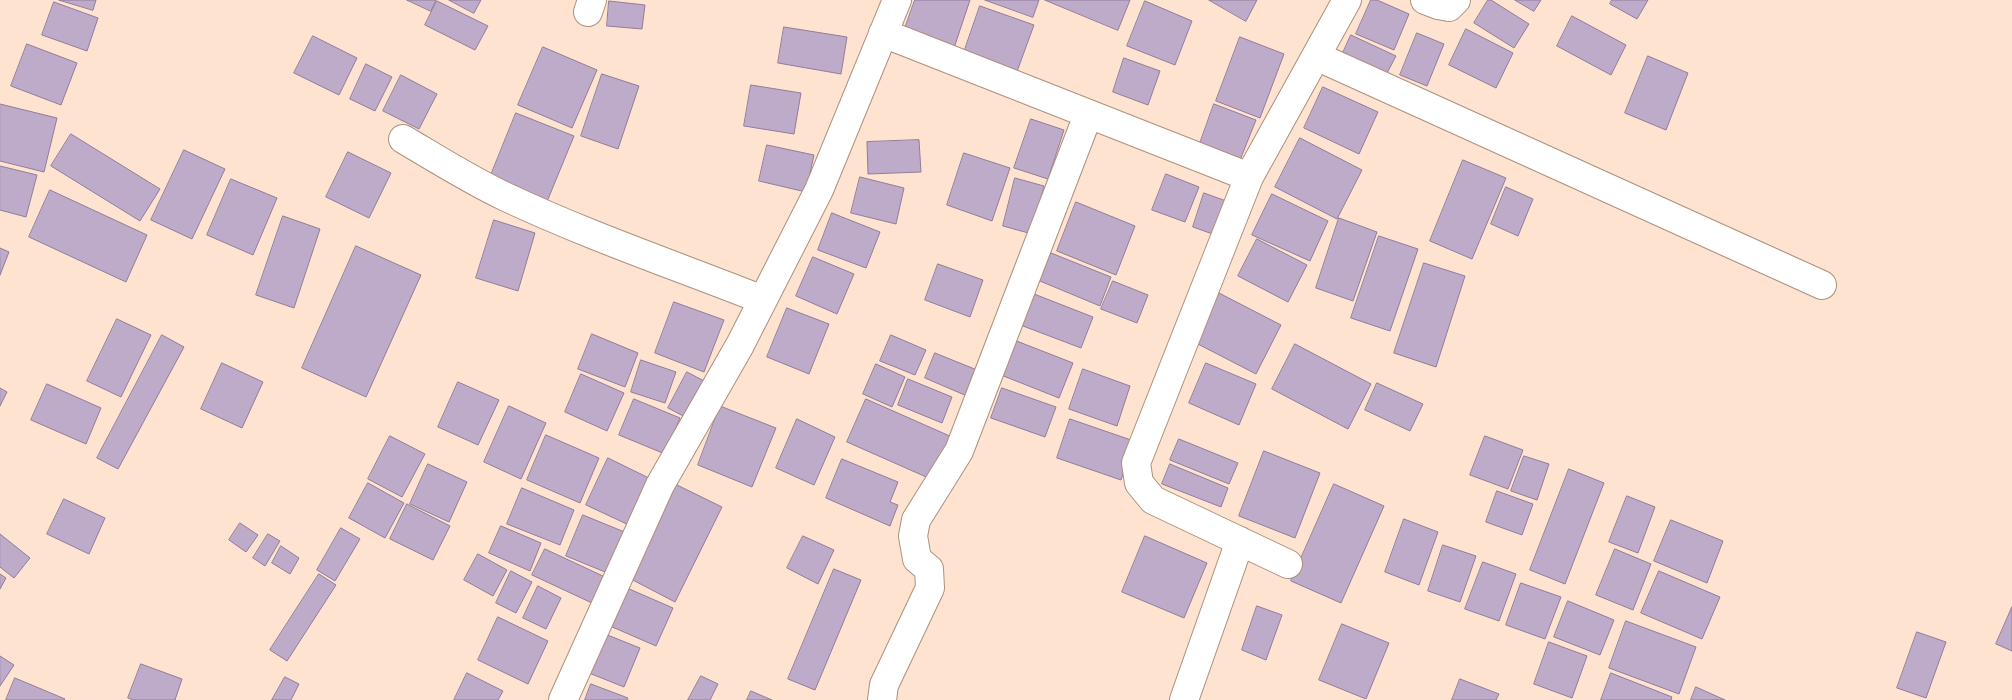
<!DOCTYPE html>
<style>
body{margin:0}
canvas{display:block;background:#fee3d1}
</style>
<canvas width="2012" height="700"></canvas>
<script>
const g = document.querySelector('canvas').getContext('2d');
g.lineJoin = 'round';
function paint(path, color) { g.fillStyle = color; g.fill(path, 'evenodd'); }
function strokePath(path, color, width, dash) { g.strokeStyle = color; g.lineWidth = width; g.lineCap = dash ? 'butt' : 'round'; g.setLineDash(dash || []); g.stroke(path); }
const building = new Path2D(`
 M59 0H96L93 10Z
 M407 0H436L431 11Z
 M449 0H481L474 13Z
 M915 0H970L954 48 904 31Z
 M985 0H1039L1033 17Z
 M1045 0H1130L1118 30Z
 M1209 0H1257L1246 21Z
 M1371 0H1377L1409 14 1394 50 1356 34Z
 M1488 0H1491L1529 24 1514 48 1474 23Z
 M1515 0H1541L1534 11Z
 M1612 0H1648L1637 19 1610 4Z
 M437 1 488 26 475 50 425 25Z
 M609 1 645 5 642 29 607 26Z
 M1145 1 1192 21 1175 65 1127 46Z
 M54 2 98 18 87 51 42 35Z
 M980 6 1034 25 1015 77 962 58Z
 M1572 16 1626 45 1611 75 1557 46Z
 M784 27 847 37 841 74 778 63Z
 M1466 29 1513 53 1496 88 1449 65Z
 M1417 33 1444 44 1427 86 1400 75Z
 M1351 35 1396 56 1386 75 1342 55Z
 M313 36 357 58 339 95 294 73Z
 M1240 37 1284 54 1260 118 1216 101Z
 M27 44 77 63 61 105 11 86Z
 M543 47 597 70 572 128 518 105Z
 M1648 56 1688 73 1666 130 1625 113Z
 M1124 58 1160 71 1148 105 1113 92Z
 M366 64 392 77 375 111 350 99Z
 M602 74 639 86 618 149 581 136Z
 M401 75 437 94 419 129 383 111Z
 M751 85 801 93 794 134 744 126Z
 M1323 87 1378 112 1359 154 1304 128Z
 M0 104 57 118 44 172 0 161Z
 M1214 104 1256 120 1238 165 1198 149Z
 M516 113 574 136 546 204 489 180Z
 M1031 119 1064 130 1048 179 1014 168Z
 M71 134 160 189 140 221 51 166Z
 M1300 138 1362 170 1337 219 1275 187Z
 M919 140 921 172 868 174 867 142Z
 M767 145 814 155 806 192 759 181Z
 M184 150 225 169 192 239 151 220Z
 M348 152 391 173 369 218 326 197Z
 M964 153 1010 168 992 221 947 205Z
 M1463 160 1506 178 1472 259 1430 241Z
 M0 166 37 175 26 217 0 210Z
 M1166 174 1199 187 1185 222 1152 210Z
 M860 177 904 188 896 224 851 213Z
 M1015 178 1044 186 1032 234 1003 226Z
 M231 179 277 198 253 255 207 235Z
 M1506 187 1533 199 1518 236 1491 224Z
 M50 190 147 235 126 282 29 237Z
 M1204 193 1229 202 1218 236 1193 227Z
 M1272 194 1328 221 1310 261 1252 235Z
 M1076 202 1135 226 1116 275 1057 251Z
 M832 213 880 232 866 268 818 250Z
 M283 216 320 229 294 308 256 295Z
 M1339 218 1377 232 1353 301 1316 288Z
 M494 220 535 233 518 291 476 278Z
 M1379 236 1418 249 1390 331 1351 318Z
 M1257 239 1307 265 1288 302 1238 276Z
 M356 246 421 275 366 397 302 368Z
 M0 248 9 252 0 275Z
 M1051 253 1111 277 1100 306 1040 281Z
 M813 257 854 274 837 314 796 296Z
 M1424 263 1465 276 1436 367 1394 353Z
 M938 264 983 280 970 317 925 300Z
 M1113 281 1148 295 1137 323 1101 309Z
 M1219 293 1281 325 1256 374 1194 342Z
 M1034 294 1093 317 1081 348 1023 326Z
 M674 302 724 320 704 372 655 353Z
 M787 308 829 324 809 374 767 357Z
 M117 319 151 335 121 397 87 381Z
 M592 334 638 353 625 387 578 369Z
 M162 335 184 347 118 469 97 458Z
 M891 335 926 350 915 375 880 361Z
 M1014 340 1073 363 1059 398 1001 375Z
 M1295 344 1371 384 1348 429 1272 389Z
 M935 353 977 370 967 396 925 378Z
 M641 360 676 372 665 403 631 392Z
 M222 363 263 382 242 428 201 409Z
 M1206 363 1256 384 1239 425 1189 403Z
 M876 364 905 377 892 407 863 394Z
 M1083 369 1130 386 1117 426 1069 409Z
 M687 372 708 383 689 419 668 408Z
 M581 374 624 393 607 431 565 412Z
 M908 379 952 397 942 423 898 405Z
 M458 382 499 400 478 445 438 427Z
 M1377 383 1423 404 1410 431 1365 410Z
 M47 384 101 408 86 444 31 420Z
 M0 388 7 392 0 406Z
 M1002 388 1056 407 1045 437 991 418Z
 M634 399 680 418 665 454 619 435Z
 M866 399 952 437 933 480 847 442Z
 M509 406 546 423 521 479 484 462Z
 M720 406 776 428 752 487 698 465Z
 M797 419 835 437 814 485 776 468Z
 M1070 419 1134 441 1121 480 1057 458Z
 M546 435 599 458 580 503 527 480Z
 M390 436 425 454 402 497 368 479Z
 M1485 436 1523 450 1508 489 1470 475Z
 M1179 439 1238 463 1229 484 1170 460Z
 M1264 451 1320 473 1295 538 1239 516Z
 M1524 456 1549 464 1537 500 1511 491Z
 M608 458 653 480 631 526 586 505Z
 M842 459 898 482 890 502 898 505 890 526 826 498Z
 M428 464 467 482 449 522 410 504Z
 M1170 464 1228 488 1221 507 1162 484Z
 M1569 469 1604 483 1565 584 1530 570Z
 M368 483 404 503 385 538 349 518Z
 M675 484 722 507 675 602 629 578Z
 M1334 484 1384 506 1341 603 1291 581Z
 M522 488 574 510 560 545 507 524Z
 M1497 491 1533 504 1522 535 1486 522Z
 M1627 496 1655 507 1638 553 1609 542Z
 M64 499 105 518 89 554 47 534Z
 M407 504 450 526 433 560 390 539Z
 M583 515 627 533 610 574 566 556Z
 M1404 519 1438 532 1419 585 1385 572Z
 M1671 520 1723 541 1707 583 1654 561Z
 M240 523 258 535 246 552 229 540Z
 M501 526 541 543 530 571 489 553Z
 M341 528 360 539 335 581 317 570Z
 M0 534 30 558 14 578 0 567Z
 M268 534 280 541 265 566 253 558Z
 M803 536 834 550 818 584 787 568Z
 M1145 536 1207 563 1184 618 1122 592Z
 M1443 545 1476 556 1460 602 1428 591Z
 M281 546 299 558 290 574 272 563Z
 M545 549 605 577 592 603 532 575Z
 M1615 549 1651 564 1633 610 1596 595Z
 M478 554 507 570 493 596 464 580Z
 M1483 562 1516 574 1499 621 1465 609Z
 M834 569 861 580 815 690 788 679Z
 M511 571 532 582 516 613 496 603Z
 M1659 571 1720 597 1702 639 1641 613Z
 M0 574 6 578 0 589Z
 M319 574 336 585 287 661 270 650Z
 M1521 583 1561 597 1545 639 1506 625Z
 M538 586 561 598 546 629 523 618Z
 M627 588 673 608 656 646 610 626Z
 M1568 601 1614 620 1600 655 1554 637Z
 M1257 606 1282 615 1266 660 1242 650Z
 M2012 607V651L1996 644Z
 M498 617 548 641 528 684 478 660Z
 M1626 621 1696 647 1679 694 1609 668Z
 M1342 624 1389 643 1366 699 1319 680Z
 M600 632 640 648 624 687 584 671Z
 M1917 632 1946 642 1926 698 1897 688Z
 M1549 642 1587 656 1572 698 1534 684Z
 M0 656 14 665 0 686Z
 M141 664 182 679 175 700H133L128 698Z
 M467 673 503 691 498 700H454Z
 M1611 673 1672 697 1671 700H1601Z
 M701 676 718 684 710 700H688Z
 M285 677 299 684 291 700H272Z
 M15 678 65 699 64 700H6Z
 M1460 679 1499 694 1496 700H1452Z
 M591 684 628 698 627 700H585Z
 M1696 687 1725 700H1691Z
 M751 691 772 700H747Z`);
const street = new Path2D(`
 M1425 0 1438 5 1449 7 1456 0
 M588 12 592 0
 M883 33 1249 177 1136 463 1139 483 1153 500 1288 564
 M1316 56 1822 285
 M403 139C437 159 470 180 506 197 589 236 677 266 763 300
 M1249 177 1347 0
 M563 700 660 485 740 345 819 190 897 0
 M882 700 884 685 930 588 929 569 917 559 913 536 916 520 959 451 1088 115
 M1184 700 1240 541`);
paint(building, '#beaac9');
strokePath(building, '#907d9a', 1);
strokePath(street, '#ae907b', 30);
strokePath(street, '#fff', 28);
</script>
